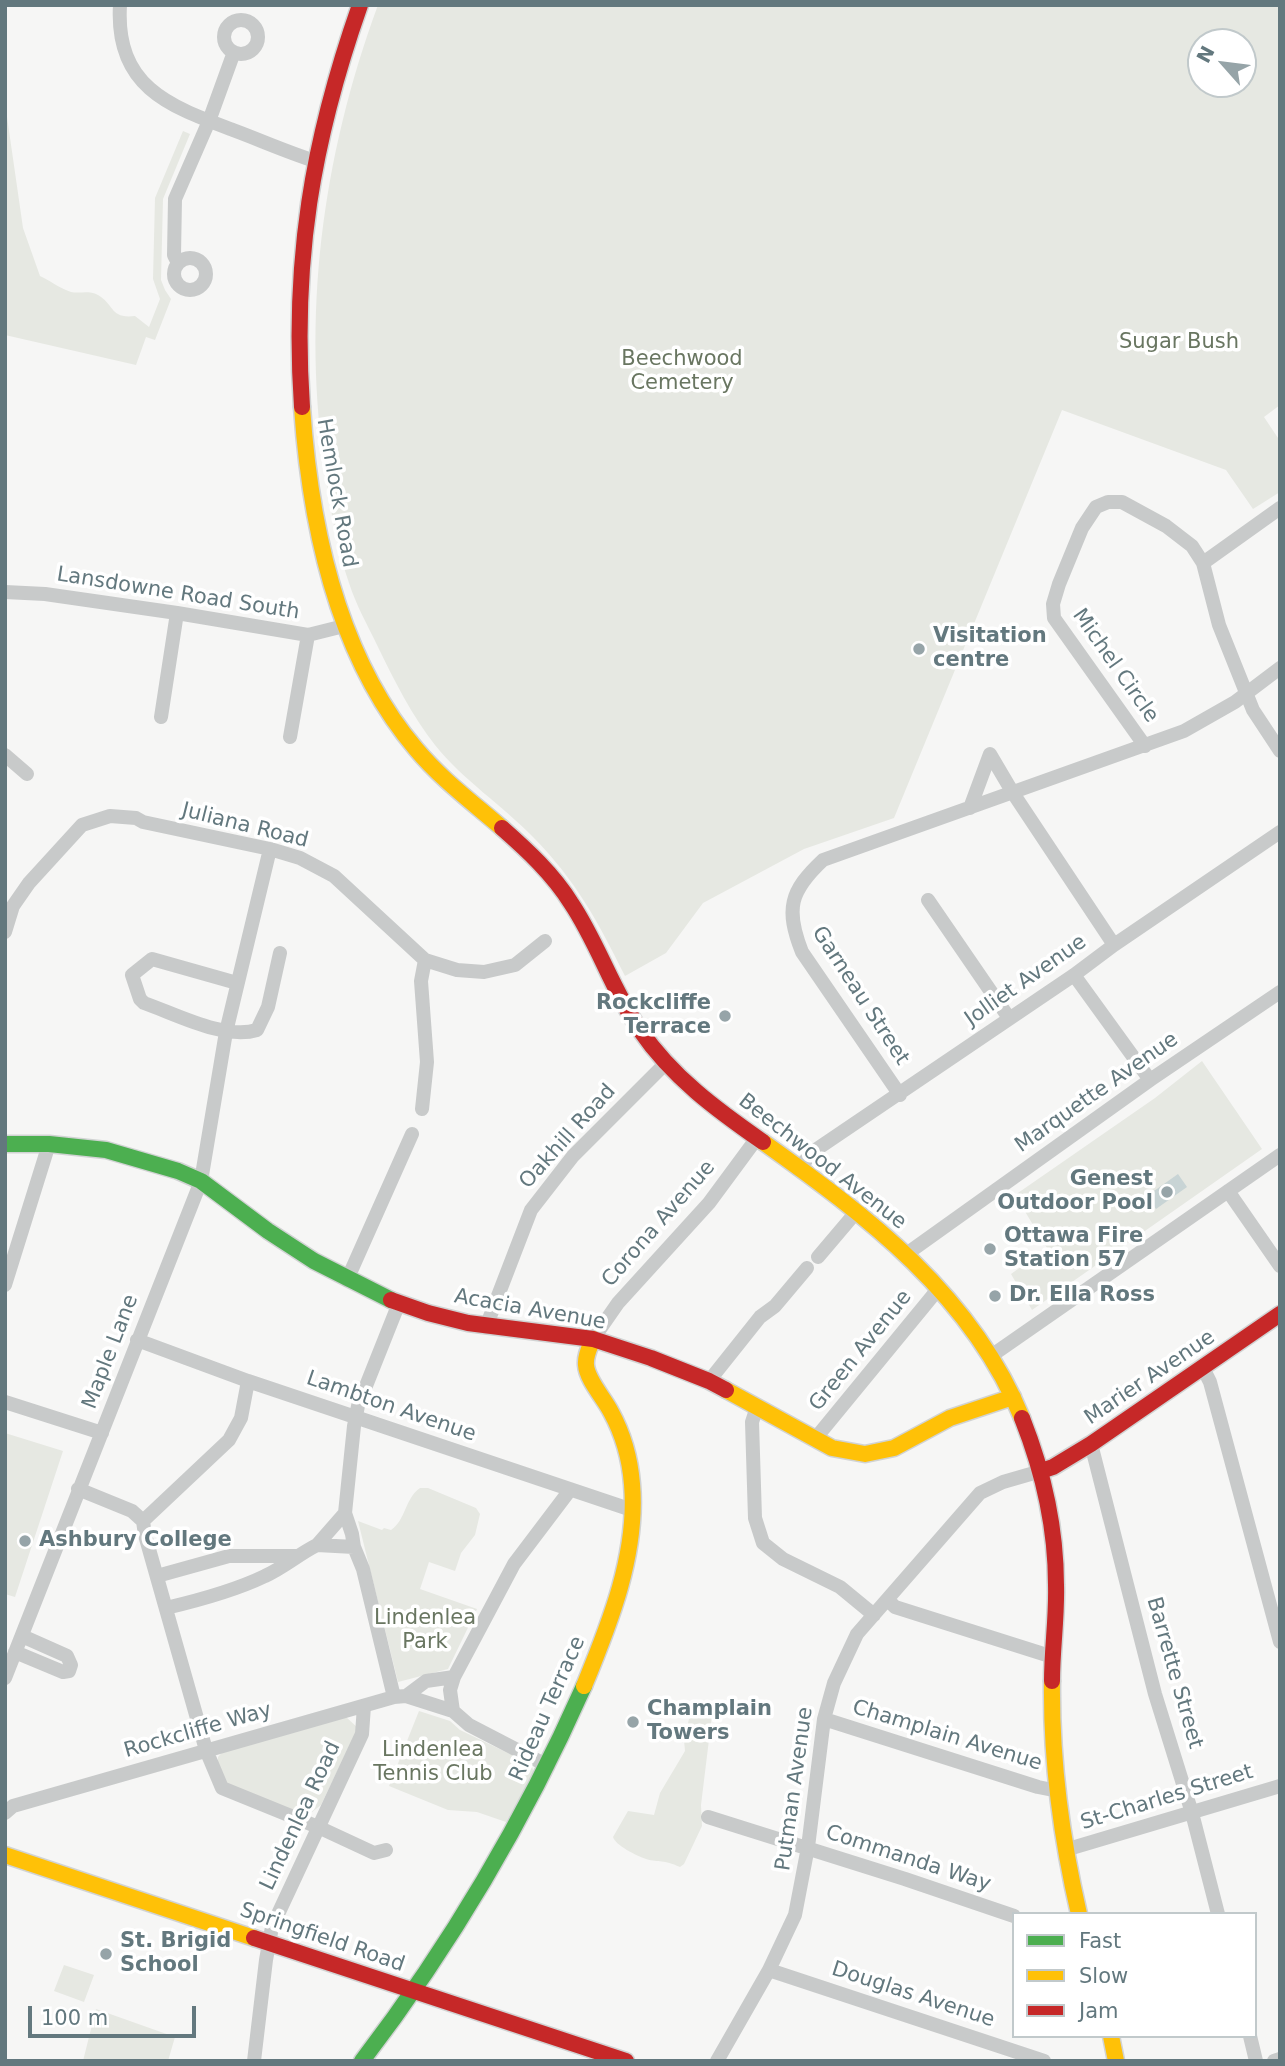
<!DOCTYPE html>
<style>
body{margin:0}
#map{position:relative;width:1285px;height:2066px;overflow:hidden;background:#f6f6f5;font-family:"DejaVu Sans",sans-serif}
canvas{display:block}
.frame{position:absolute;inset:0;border:7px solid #63787e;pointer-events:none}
.legend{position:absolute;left:1012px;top:1912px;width:245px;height:126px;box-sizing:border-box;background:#fff;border:2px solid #c1c9cb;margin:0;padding:9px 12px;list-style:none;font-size:21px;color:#63787e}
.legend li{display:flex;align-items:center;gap:14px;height:35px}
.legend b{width:35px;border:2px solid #c1c9cb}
.north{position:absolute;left:1187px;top:28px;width:70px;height:70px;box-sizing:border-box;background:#fff;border:2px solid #c1c9cb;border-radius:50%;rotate:298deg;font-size:19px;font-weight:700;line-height:28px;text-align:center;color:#63787e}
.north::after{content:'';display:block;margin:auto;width:24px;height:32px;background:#96a4a8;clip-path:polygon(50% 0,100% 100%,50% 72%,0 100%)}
.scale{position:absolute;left:28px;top:2006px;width:168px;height:32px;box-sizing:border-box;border:4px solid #63787e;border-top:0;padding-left:9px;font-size:21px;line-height:24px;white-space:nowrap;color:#63787e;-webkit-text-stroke:5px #fff;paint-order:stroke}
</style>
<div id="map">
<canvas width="1285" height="2066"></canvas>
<div class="frame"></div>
<ul class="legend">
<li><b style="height:9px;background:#4caf50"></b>Fast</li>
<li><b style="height:9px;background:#ffc107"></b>Slow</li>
<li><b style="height:9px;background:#c62828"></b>Jam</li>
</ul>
<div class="north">N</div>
<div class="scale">100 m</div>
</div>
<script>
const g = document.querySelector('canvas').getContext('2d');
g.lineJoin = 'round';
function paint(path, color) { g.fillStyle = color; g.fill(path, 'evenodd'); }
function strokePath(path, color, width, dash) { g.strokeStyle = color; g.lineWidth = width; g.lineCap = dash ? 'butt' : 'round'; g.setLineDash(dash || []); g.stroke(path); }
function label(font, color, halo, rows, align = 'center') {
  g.font = font + ' "DejaVu Sans",sans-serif'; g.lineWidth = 7; g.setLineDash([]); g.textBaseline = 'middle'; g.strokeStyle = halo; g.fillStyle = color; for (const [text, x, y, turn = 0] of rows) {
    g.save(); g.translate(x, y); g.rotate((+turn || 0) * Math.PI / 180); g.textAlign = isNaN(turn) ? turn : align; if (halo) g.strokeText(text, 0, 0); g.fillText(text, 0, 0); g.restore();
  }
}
const green = new Path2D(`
 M378 5H1280V405L1264 417 1280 441V492L1253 509 1226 470 1062 410 894 818 804 849 703 903 666 953 625 976C597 920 577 882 533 837 502 805 463 780 435 745 412 716 394 680 378 647 368 626 356 605 349 583 337 549 331 512 326 477 301 317 322 157 378 5ZM1201 42H1243V84H1201Z
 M5 103 23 228 40 276C49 280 61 289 71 292 80 294 88 290 98 295 115 305 110 319 135 316L149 327 160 299 153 279 155 198 183 131 190 134 163 199 161 280 165 290 171 299 155 340 146 337 136 365 5 335Z
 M1202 1061 1262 1149 1032 1310 1011 1274 1047 1248 1015 1195 1155 1098Z
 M5 1433 63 1451 15 1597 5 1594Z
 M420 1488H428L476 1508 480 1514 475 1535 461 1553 455 1571 429 1562 420 1589 477 1609 448 1669 398 1682 358 1521 382 1530 384 1528 391 1530C406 1520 405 1498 420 1488Z
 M701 1700 707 1701 712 1715 701 1805 702 1826 684 1864 680 1867C663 1859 660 1863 646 1859 637 1856 615 1845 613 1837L628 1811 654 1815 660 1793 685 1751 684 1740 689 1719Z
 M419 1711 450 1721 460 1730 531 1764 534 1773 506 1822 477 1812 448 1810 389 1786Z
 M346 1717 358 1728 321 1805 307 1816 228 1787 218 1772V1757L225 1749Z
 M64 1965 94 1975 84 2002 54 1991Z
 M96 2009 175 2037 168 2061H83Z`);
const water = new Path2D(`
 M1178 1174 1187 1187 1156 1209 1147 1196Z`);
const street = new Path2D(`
 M120 5C115 87 169 106 233 130 260 140 287 152 315 161
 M224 37a17 17 0 1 1 34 0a17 17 0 1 1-34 0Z
 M174 274a16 16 0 1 1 32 0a16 16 0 1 1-32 0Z
 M178 263 174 255 175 199 209 121 234 52
 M1203 563 1280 508
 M5 592 45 594 177 613 308 635 344 626
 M161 717 177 613
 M290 737 308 635
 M1145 746 1054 618 1053 604 1059 584 1082 528 1096 507 1108 502H1122L1166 526 1192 546 1203 563 1219 625 1253 710 1280 751
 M5 755 27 774
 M970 808 990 754 1013 793 1114 945
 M928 900 1009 1018
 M5 932 13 906 29 883 82 825 110 816 136 818 143 822 270 849 300 858 334 876 425 960 457 970 484 972 515 965 545 941
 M1074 975 1150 1080
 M237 983 152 959 132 975 140 999 144 1003C176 1014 224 1040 257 1030L268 1007 280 953
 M900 1095 802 952C785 909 790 891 823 860L1184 731 1235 702 1280 668
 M422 1109 427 1062 421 981 425 960
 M798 1169 814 1151 1074 975 1114 945 1280 832
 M1228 1191 1280 1266
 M905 1255 1150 1080 1280 992
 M818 1257 857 1211
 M347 1280 412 1134
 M5 1285 49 1144
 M486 1327 531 1210 573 1156 666 1063
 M593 1339 618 1303 709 1203 757 1138
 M137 1340 248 1381 632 1510
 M991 1356 1280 1155
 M1203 1368 1210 1382 1280 1642
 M709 1381 760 1317 775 1306 807 1268
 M5 1402 102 1433
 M757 1407 752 1422 755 1518 763 1543 783 1559 840 1587 874 1615
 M815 1439 939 1288
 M1091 1444 1155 1694 1192 1813 1218 1914
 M78 1489 132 1511 143 1521
 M345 1513 317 1545 354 1547
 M143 1521 145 1535 206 1750 222 1788 318 1827 374 1853 386 1850
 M143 1521 229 1440 241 1418 248 1381
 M157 1576 229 1556H296
 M888 1600 895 1607 1053 1657
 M166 1608C200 1600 234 1591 265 1576 283 1568 299 1554 317 1545
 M15 1652 63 1672 69 1671 71 1665 67 1656 22 1636
 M5 1678 201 1181 226 1032 270 849
 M406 1696 426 1681 454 1677
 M394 1697 363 1569 354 1547 352 1534 345 1513 354 1426 358 1406 399 1303
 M453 1711 450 1690 454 1677 514 1564 570 1490
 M824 1719 1038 1787 1058 1791
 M5 1813 13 1806 394 1697 406 1696 453 1711 469 1725 548 1766
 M708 1817 905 1879 1014 1916
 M1065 1850 1280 1786
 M769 1970 1044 2061
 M1250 2036 1256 2061
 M254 2061 266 1960 272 1927 362 1734 364 1706
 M717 2061 769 1970 795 1915 808 1847 824 1719 834 1683 857 1634 980 1493 1003 1482 1041 1471
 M1274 2061 1280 2059`);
const fast = new Path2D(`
 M5 1144H49L106 1150 178 1171 201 1181 268 1231 314 1261 391 1300
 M362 2061C450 1946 525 1819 584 1686`);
const slow = new Path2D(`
 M302 407C310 525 337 656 416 749 441 779 472 802 502 828
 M763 1142C867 1216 972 1295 1022 1418
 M726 1390 832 1448 865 1454 894 1448 950 1418 1013 1397
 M1052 1681C1051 1760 1061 1837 1079 1914
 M584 1686C610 1623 638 1553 632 1484 630 1459 623 1434 611 1412 604 1398 587 1380 586 1365 585 1355 590 1347 593 1339
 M5 1855 254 1938
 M1111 2036 1116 2061`);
const jam = new Path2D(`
 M302 407C292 261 312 142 360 5
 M502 828C527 850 553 874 571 903 598 943 612 990 640 1030 672 1077 717 1110 763 1142
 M391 1300 428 1313 468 1323 593 1339 651 1358 709 1381 726 1390
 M1022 1418C1043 1471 1056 1528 1056 1585 1057 1617 1052 1649 1052 1681
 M1041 1471 1053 1467 1091 1444 1280 1314
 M254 1938 626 2061`);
const markers = [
 [919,649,7,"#96a4a8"],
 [725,1016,7,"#96a4a8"],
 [1167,1192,7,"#96a4a8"],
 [990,1249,7,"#96a4a8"],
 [995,1296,7,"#96a4a8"],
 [25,1541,7,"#96a4a8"],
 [633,1722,7,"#96a4a8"],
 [106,1954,7,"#96a4a8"]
];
const parkNames = [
 ["Sugar Bush",1179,343],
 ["Beechwood",682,360],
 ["Cemetery",682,384],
 ["Lindenlea",425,1619],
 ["Park",425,1643],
 ["Lindenlea",433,1751],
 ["Tennis Club",433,1775]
];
const streetNames = [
 ["Hemlock Road",336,493,80],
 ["Lansdowne Road South",178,594,9],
 ["Michel Circle",1115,666,55],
 ["Juliana Road",245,826,14],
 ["Jolliet Avenue",1026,981,-35],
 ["Garneau Street",860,996,57],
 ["Marquette Avenue",1097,1093,-35],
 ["Oakhill Road",568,1137,-48],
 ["Beechwood Avenue",822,1162,38],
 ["Corona Avenue",659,1224,-49],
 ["Acacia Avenue",530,1310,10],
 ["Green Avenue",861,1351,-51],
 ["Maple Lane",111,1352,-69],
 ["Marier Avenue",1150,1378,-34],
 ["Lambton Avenue",391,1407,19],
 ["Barrette Street",1174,1673,74],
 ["Rideau Terrace",548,1709,-66],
 ["Rockcliffe Way",198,1731,-16],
 ["Champlain Avenue",947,1736,17],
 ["Putman Avenue",795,1789,-82],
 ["St-Charles Street",1167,1798,-17],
 ["Lindenlea Road",301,1816,-65],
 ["Commanda Way",908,1859,18],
 ["Springfield Road",322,1938,19],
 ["Douglas Avenue",913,1995,18]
];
const poiNames = [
 ["Visitation",933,637],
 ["centre",933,661],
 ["Rockcliffe",711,1004,"right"],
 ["Terrace",711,1028,"right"],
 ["Genest",1153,1180,"right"],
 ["Outdoor Pool",1153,1204,"right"],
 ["Ottawa Fire",1004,1237],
 ["Station 57",1004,1261],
 ["Dr. Ella Ross",1009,1296],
 ["Ashbury College",39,1541],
 ["Champlain",647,1710],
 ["Towers",647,1734],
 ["St. Brigid",120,1942],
 ["School",120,1966]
];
paint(green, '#e6e8e2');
paint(water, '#c8d4d5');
strokePath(fast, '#d1d3d3', 19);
strokePath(slow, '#d1d3d3', 19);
strokePath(jam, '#d1d3d3', 19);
strokePath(street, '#c8caca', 14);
strokePath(fast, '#4caf50', 16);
strokePath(slow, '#ffc107', 16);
strokePath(jam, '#c62828', 16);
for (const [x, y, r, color] of markers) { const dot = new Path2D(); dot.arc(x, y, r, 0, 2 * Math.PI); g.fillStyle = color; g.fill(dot); strokePath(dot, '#fff', 2.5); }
label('21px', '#697661', '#fff', parkNames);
label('21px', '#63787e', '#fff', streetNames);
label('bold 21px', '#63787e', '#fff', poiNames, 'left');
</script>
